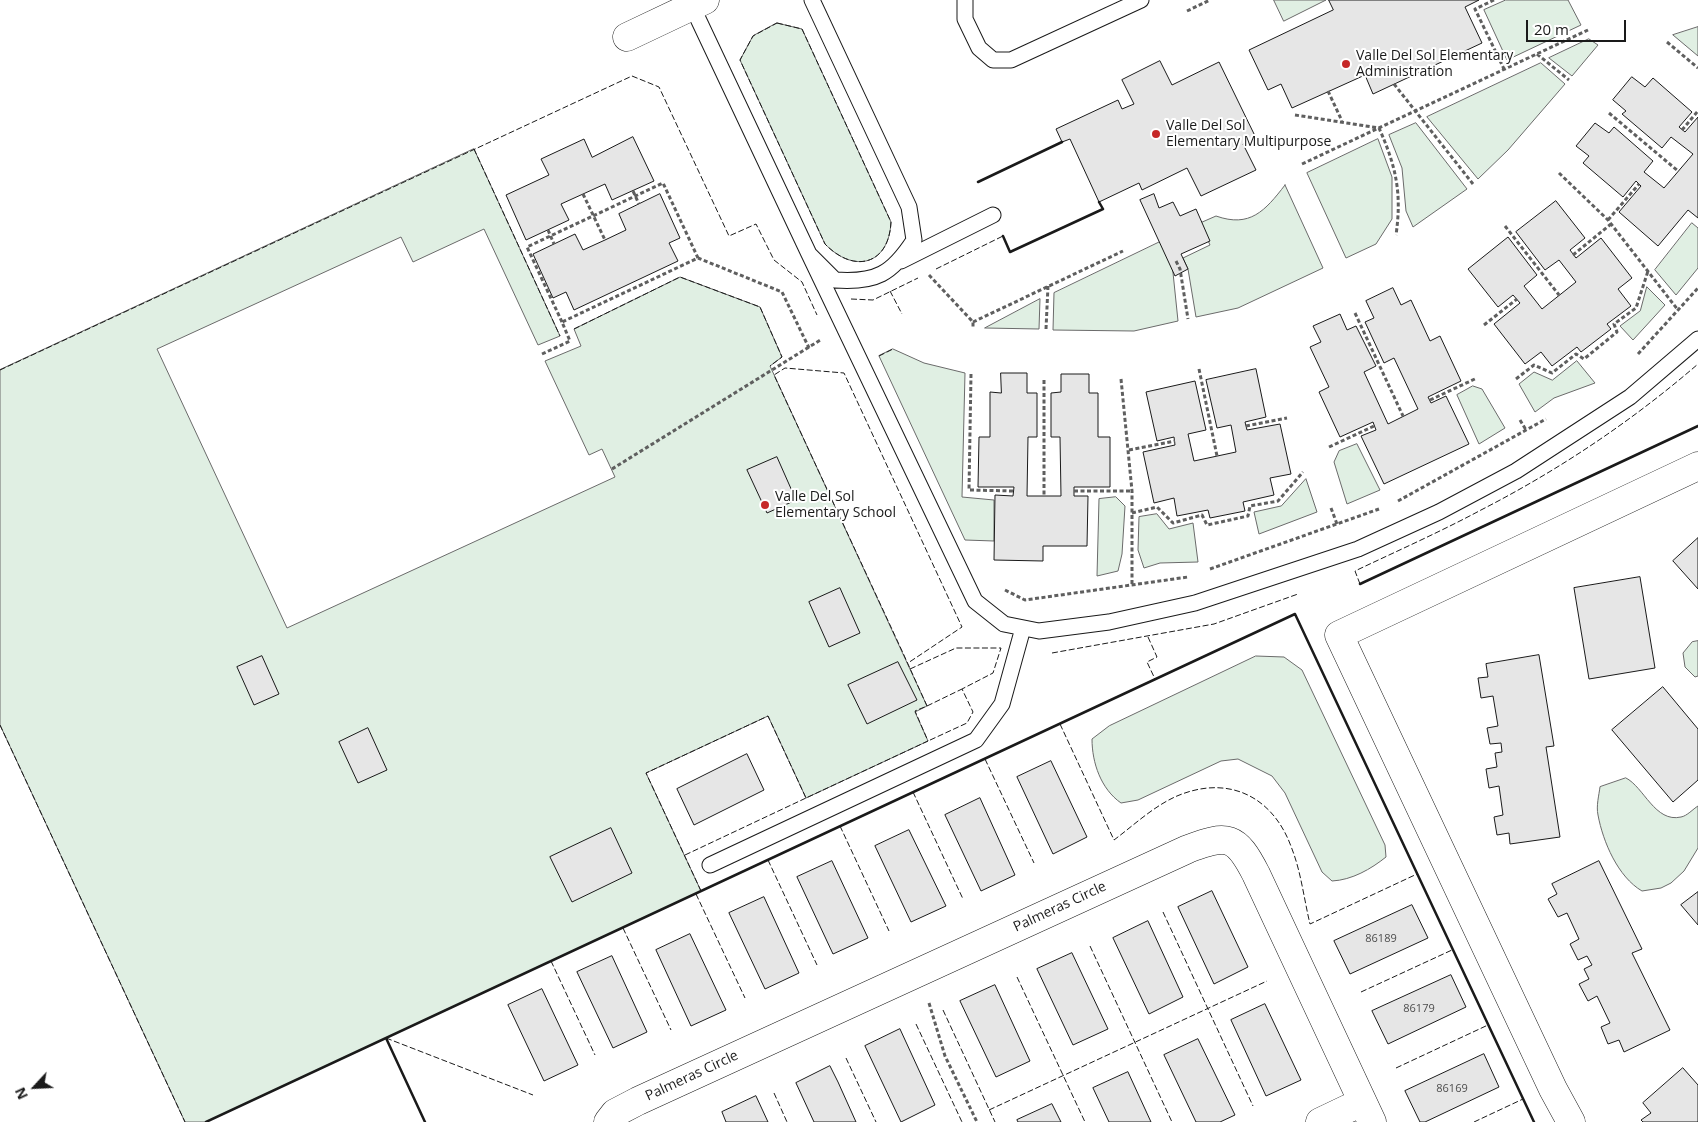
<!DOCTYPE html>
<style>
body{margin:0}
#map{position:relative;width:1698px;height:1122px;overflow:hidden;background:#fff;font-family:"Open Sans",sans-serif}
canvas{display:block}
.north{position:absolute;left:10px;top:1062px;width:50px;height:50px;-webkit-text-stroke:4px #fff;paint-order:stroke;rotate:245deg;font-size:14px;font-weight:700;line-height:20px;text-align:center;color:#1a1a1a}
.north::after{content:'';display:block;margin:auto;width:18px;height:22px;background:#1a1a1a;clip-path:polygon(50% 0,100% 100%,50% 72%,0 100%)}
.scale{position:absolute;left:1526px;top:20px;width:100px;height:22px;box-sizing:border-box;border:2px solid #1a1a1a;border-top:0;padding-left:6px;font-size:15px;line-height:18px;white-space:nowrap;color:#1a1a1a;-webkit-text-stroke:4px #fff;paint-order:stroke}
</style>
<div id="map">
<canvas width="1698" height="1122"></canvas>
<div class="north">N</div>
<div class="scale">20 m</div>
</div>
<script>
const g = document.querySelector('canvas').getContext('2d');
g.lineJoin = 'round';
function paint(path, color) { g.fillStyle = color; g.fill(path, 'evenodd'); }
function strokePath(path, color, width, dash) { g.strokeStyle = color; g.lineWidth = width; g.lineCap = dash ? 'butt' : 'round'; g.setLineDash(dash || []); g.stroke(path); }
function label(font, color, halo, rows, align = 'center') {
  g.font = font + ' "Open Sans",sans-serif'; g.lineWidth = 4; g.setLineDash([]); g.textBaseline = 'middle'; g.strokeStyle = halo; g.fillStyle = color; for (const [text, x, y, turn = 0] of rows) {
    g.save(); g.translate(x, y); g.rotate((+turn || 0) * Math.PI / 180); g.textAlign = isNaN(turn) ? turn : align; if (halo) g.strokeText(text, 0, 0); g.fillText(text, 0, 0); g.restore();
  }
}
const green = new Path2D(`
 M1274 0H1326L1284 21Z
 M1506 0H1568L1581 25 1507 60 1484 10Z
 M777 23 802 29 891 222C889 265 854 274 825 244L740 60 753 36Z
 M1698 27V56L1673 35Z
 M1589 39 1598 45 1572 76 1549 58Z
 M1541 63 1565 84 1508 150 1478 179 1427 117Z
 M1416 123 1467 189 1413 227 1406 211 1402 168 1389 135Z
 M1378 139 1392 177V219L1376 244 1346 258 1307 173Z
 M474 149 560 336 538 345 484 229 413 262 401 237 157 349 287 628 615 477 602 449 589 455 545 361 581 346 574 329 680 277 760 307 782 357 770 366 927 706 915 712 928 741 806 798 768 716 646 773 701 891 206 1122H185L0 725V370Z
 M1285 185 1323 268 1238 308 1196 317 1188 269 1183 258 1210 245 1200 223 1216 216C1250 228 1265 211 1285 185Z
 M1692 223 1698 228V268L1676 295 1655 270Z
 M1162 241 1172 263 1178 321 1134 331 1053 330 1054 293Z
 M1647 287 1665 305 1633 340 1620 326 1640 311Z
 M1040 299 1039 329 985 328Z
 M893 349 924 363 965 373 962 497 994 500V541L965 540 879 356Z
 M1577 361 1595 383 1554 398 1535 412 1519 384 1534 372 1552 380Z
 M1473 386 1482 389 1505 428 1479 444 1457 395Z
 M1357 444 1380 490 1347 504 1334 462 1339 451Z
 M1306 479 1317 512 1259 534 1254 512 1281 506Z
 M1116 497 1125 506 1122 554 1118 571 1097 576 1099 499Z
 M1157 514 1169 529 1193 523 1198 562 1160 563 1144 568 1138 550 1139 517Z
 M1698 641V676L1695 677 1685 667 1683 653 1692 642Z
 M1256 656 1284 657 1302 670 1385 845 1386 857C1371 869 1352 880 1332 881L1322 872 1285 793 1272 776 1238 759 1221 761 1138 800 1121 803C1101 789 1092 763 1092 739L1109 726Z
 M1626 778C1644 787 1655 823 1681 817 1687 816 1693 809 1698 806V848L1684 871 1671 883 1661 888 1642 891C1618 877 1603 842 1598 815 1596 806 1599 795 1600 787Z`);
const building = new Path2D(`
 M1329 0H1479L1465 7 1482 43 1373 94 1365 75 1292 108 1281 84 1268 90 1249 50 1333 10Z
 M1160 61 1172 85 1219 62 1256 138 1243 144 1256 170 1201 196 1187 168 1142 190 1139 183 1099 202 1070 139 1062 142 1056 129 1118 100 1122 109 1134 104 1122 80Z
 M1632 77 1645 87 1653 78 1692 112 1679 127 1685 132 1698 117V218L1688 210 1658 246 1619 212 1641 186 1636 181 1623 197 1583 163 1589 156 1576 146 1595 123 1609 133 1614 127 1653 161 1644 172 1664 188 1693 154 1671 137 1662 148 1622 114 1626 111 1613 100Z
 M633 137 654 181 612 200 605 184 561 204 569 220 526 240 506 195 549 175 541 159 584 139 592 157Z
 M660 194 680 238 669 243 678 261 574 310 566 292 553 298 533 254 575 234 583 250 605 240 626 230 619 214Z
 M1154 194 1159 208 1173 202 1180 216 1196 209 1210 241 1181 254 1188 269 1175 276 1140 200Z
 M1556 201 1585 238 1570 250 1576 258 1601 238 1632 278 1618 289 1631 306 1607 324 1611 329 1581 352 1577 347 1552 366 1541 352 1525 364 1494 324 1520 303 1513 295 1498 307 1468 269 1508 237 1537 275 1524 286 1542 309 1576 282 1559 260 1545 270 1516 232Z
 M1393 288 1401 305 1411 300 1430 341 1440 336 1461 381 1428 397 1431 403 1446 396 1469 444 1384 484 1361 436 1376 430 1373 422 1340 437 1319 392 1329 387 1310 347 1321 342 1313 326 1340 314 1347 330 1356 326 1376 366 1364 372 1388 424 1418 409 1394 358 1384 363 1365 322 1374 318 1366 301Z
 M1256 369 1266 417 1245 422 1247 430 1280 424 1291 474 1270 478 1274 495 1243 502 1245 511 1210 518 1208 510 1177 516 1174 498 1154 503 1143 452 1175 445 1174 437 1157 441 1146 392 1195 381 1206 430 1188 434 1194 461 1236 452 1231 425 1217 428 1206 380Z
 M1001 373H1027V393H1037V437H1028L1027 496H1061L1060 437H1051V393L1061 392V374H1089V393H1098V437H1110V487H1074V496H1088L1087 546H1043V561L994 560 995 495 1013 496 1014 487H978L979 437H990V392L1001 393Z
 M777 457 796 500 767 513 747 470Z
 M1698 538V589L1673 561Z
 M1640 577 1655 668 1589 679 1574 588Z
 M840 588 860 633 829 647 809 602Z
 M1539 655 1554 746 1546 747 1560 837 1510 844 1509 833 1497 835 1494 817 1503 815 1499 786 1489 788 1486 769 1497 767 1495 753 1502 752 1501 743 1490 744 1487 728 1498 726 1493 696 1481 698 1478 678 1488 677 1486 664Z
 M262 656 279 694 254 705 237 667Z
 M898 662 917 700 867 724 848 685Z
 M1663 687 1698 729V780L1673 802 1612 730Z
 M368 728 387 770 358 783 339 742Z
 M747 754 764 790 694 825 677 789Z
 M1051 761 1087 837 1053 854 1017 777Z
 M980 798 1015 875 981 891 945 815Z
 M611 828 632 873 572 902 550 857Z
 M909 830 946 906 911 922 875 846Z
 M832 861 868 938 833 954 797 877Z
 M1599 861 1642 949 1632 953 1670 1030 1624 1052 1619 1040 1608 1044 1601 1027 1610 1023 1597 996 1588 1001 1579 984 1589 979 1584 969 1592 965 1587 956 1578 960 1570 944 1579 939 1567 913 1558 917 1548 899 1557 894 1552 884Z
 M1212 891 1248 967 1214 984 1178 907Z
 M1698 892V925L1681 905Z
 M764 897 799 973 765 989 729 913Z
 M1412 905 1428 938 1350 974 1334 941Z
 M1148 921 1183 997 1149 1014 1113 938Z
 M690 934 726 1010 691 1026 656 950Z
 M1072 953 1108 1029 1073 1045 1037 969Z
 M612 956 647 1032 613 1048 577 972Z
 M1451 975 1466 1007 1388 1044 1372 1011Z
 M995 985 1030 1061 996 1077 960 1001Z
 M542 989 578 1065 544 1081 508 1005Z
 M1265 1004 1301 1080 1266 1096 1231 1020Z
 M900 1029 935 1105 901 1122 865 1046Z
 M1198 1039 1235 1115 1220 1122H1196L1164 1055Z
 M1484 1054 1499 1087 1425 1122H1420L1405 1091Z
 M830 1066 838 1082 856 1122H814L796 1083Z
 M1683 1068 1698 1085V1122H1643L1641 1120 1651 1113 1643 1103Z
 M1128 1072 1151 1122H1109L1093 1088Z
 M756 1096 768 1122H726L722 1112Z
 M1052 1104 1061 1122H1018L1017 1120Z`);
const path = new Path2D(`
 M1494 0 1475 9 1504 69
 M1187 11 1210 0
 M1667 42 1698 68
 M1537 54 1569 80
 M1394 84 1473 184
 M1328 91 1342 121
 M1609 113 1678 171
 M1295 115 1379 128C1396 166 1402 193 1396 235
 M1682 130 1698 111
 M1302 164 1588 30
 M1559 173 1608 220 1678 310
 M633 191 639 204
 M583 194 605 240
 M1608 220 1639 184
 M1505 226 1559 295
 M548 230 554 244
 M1573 255 1611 224
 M1176 261 1180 269 1188 319
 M929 275 973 322V327
 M1355 313 1403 416
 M562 322 527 247 663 183 698 258
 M973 322 1123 251
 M1484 325 1517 299
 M1046 329 1048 286
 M542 354 570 341 562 322 698 258 782 292 809 348
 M1638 354 1698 288
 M1199 369 1217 456
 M971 374 969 490 1014 491
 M1121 379 1132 491V585
 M1516 379 1534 365 1552 373 1576 354 1584 359 1617 332 1614 324 1636 308 1648 271
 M1044 380V496
 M1430 400 1477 378
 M1520 420 1526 430
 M1246 426 1287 418
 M1329 447 1374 426
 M1129 450 1175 441
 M612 469 822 339
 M1074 491H1132
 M1398 501 1546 419
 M1331 508 1337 524
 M1132 513 1157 507 1173 523 1202 515 1207 525 1248 516 1250 506 1278 501 1303 472
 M1210 569 1379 509
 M1005 590 1025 600 1188 577
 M929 1003 945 1056 977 1122`);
const service = new Path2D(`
 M965 0V19L979 48 993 60H1011L1141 0
 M692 6 809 254 835 280C876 283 892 274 914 240L909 207 812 0
 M809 254 975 601 1004 624 1039 631 1109 622 1195 603 1358 549 1439 512 1516 471 1630 397 1698 339
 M901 261 993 215
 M710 865 976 740 1002 704 1023 628`);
const minor = new Path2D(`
 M627 37 705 0
 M608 1122 615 1113 638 1101 1188 849C1228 834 1236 835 1256 874L1372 1122
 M1320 1122 1362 1102
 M1571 1122 1553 1089 1339 635 1698 466`);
const fence = new Path2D(`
 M777 23 802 29 891 222C889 265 854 274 825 244L740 60 753 36Z
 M474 149 560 336
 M936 269 1003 236
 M890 291 902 314
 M851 299 873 300 918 278
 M574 329 680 277 760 307 782 357 770 366
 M879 356 893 349
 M0 370 632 76 659 87 729 236 756 224 774 260 802 282 817 315
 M1360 584 1355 571C1397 551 1440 532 1481 510 1559 470 1632 421 1698 364
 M1148 637 1157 657 1147 662 1155 679
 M1052 653 1214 624 1298 594
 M910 669 956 648H1001L993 673 962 689 973 712 967 723 928 741
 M927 706 962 689
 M1060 724 1114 840C1134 825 1154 806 1177 796 1229 774 1274 797 1292 849 1301 872 1304 899 1310 924L1417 874
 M0 725 185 1122
 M985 759 1034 863
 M913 792 963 899
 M840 826 889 931
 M685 855 806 798
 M768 860 817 965
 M701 891 646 773 768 716 806 798 928 741 915 711 927 706 903 653 774 375 785 368 844 373 962 627 908 663
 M696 894 745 998
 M1163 912 1253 1106
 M623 928 671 1030
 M1090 946 1172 1122
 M551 961 595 1055
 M1017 977 1085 1122
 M1361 992 1452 950
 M943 1010 995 1122
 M916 1024 962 1122
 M386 1038 533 1095
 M846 1058 876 1122
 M1396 1068 1488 1025
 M774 1093 787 1122
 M989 1110 1267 981
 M1474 1122 1523 1099`);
const wall = new Path2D(`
 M978 182 1062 142
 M1003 236 1010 252 1103 209 1099 202
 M1360 584 1698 426
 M386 1038 425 1122
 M206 1122 1295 614 1534 1122`);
const markers = [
 [1346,64,5,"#c62828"],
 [1156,134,5,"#c62828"],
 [765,505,5,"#c62828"]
];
const numberNames = [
 ["86189",1381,939],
 ["86179",1419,1009],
 ["86169",1452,1089]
];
const poiNames = [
 ["Valle Del Sol Elementary",1356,56],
 ["Administration",1356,72],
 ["Valle Del Sol",1166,126],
 ["Elementary Multipurpose",1166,142],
 ["Valle Del Sol",775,497],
 ["Elementary School",775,513]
];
const streetNames = [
 ["Palmeras Circle",1060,907,-25],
 ["Palmeras Circle",692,1076,-25]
];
paint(green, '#e0efe3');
strokePath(green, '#6a6a6a', 1);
paint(building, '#e6e6e6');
strokePath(building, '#1a1a1a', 1);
strokePath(service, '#1a1a1a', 17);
strokePath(minor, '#1a1a1a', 29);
strokePath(path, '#5f5f5f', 3, [4, 2.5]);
strokePath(service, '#fff', 15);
strokePath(minor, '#fff', 28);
strokePath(fence, '#1a1a1a', 1, [6, 2.5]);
strokePath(wall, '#1a1a1a', 2.5);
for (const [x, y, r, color] of markers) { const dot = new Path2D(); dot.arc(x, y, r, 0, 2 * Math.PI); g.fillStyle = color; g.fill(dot); strokePath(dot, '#fff', 2); }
label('11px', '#4d4d4d', null, numberNames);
label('14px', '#1a1a1a', '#fff', poiNames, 'left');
label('14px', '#1a1a1a', '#fff', streetNames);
</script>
